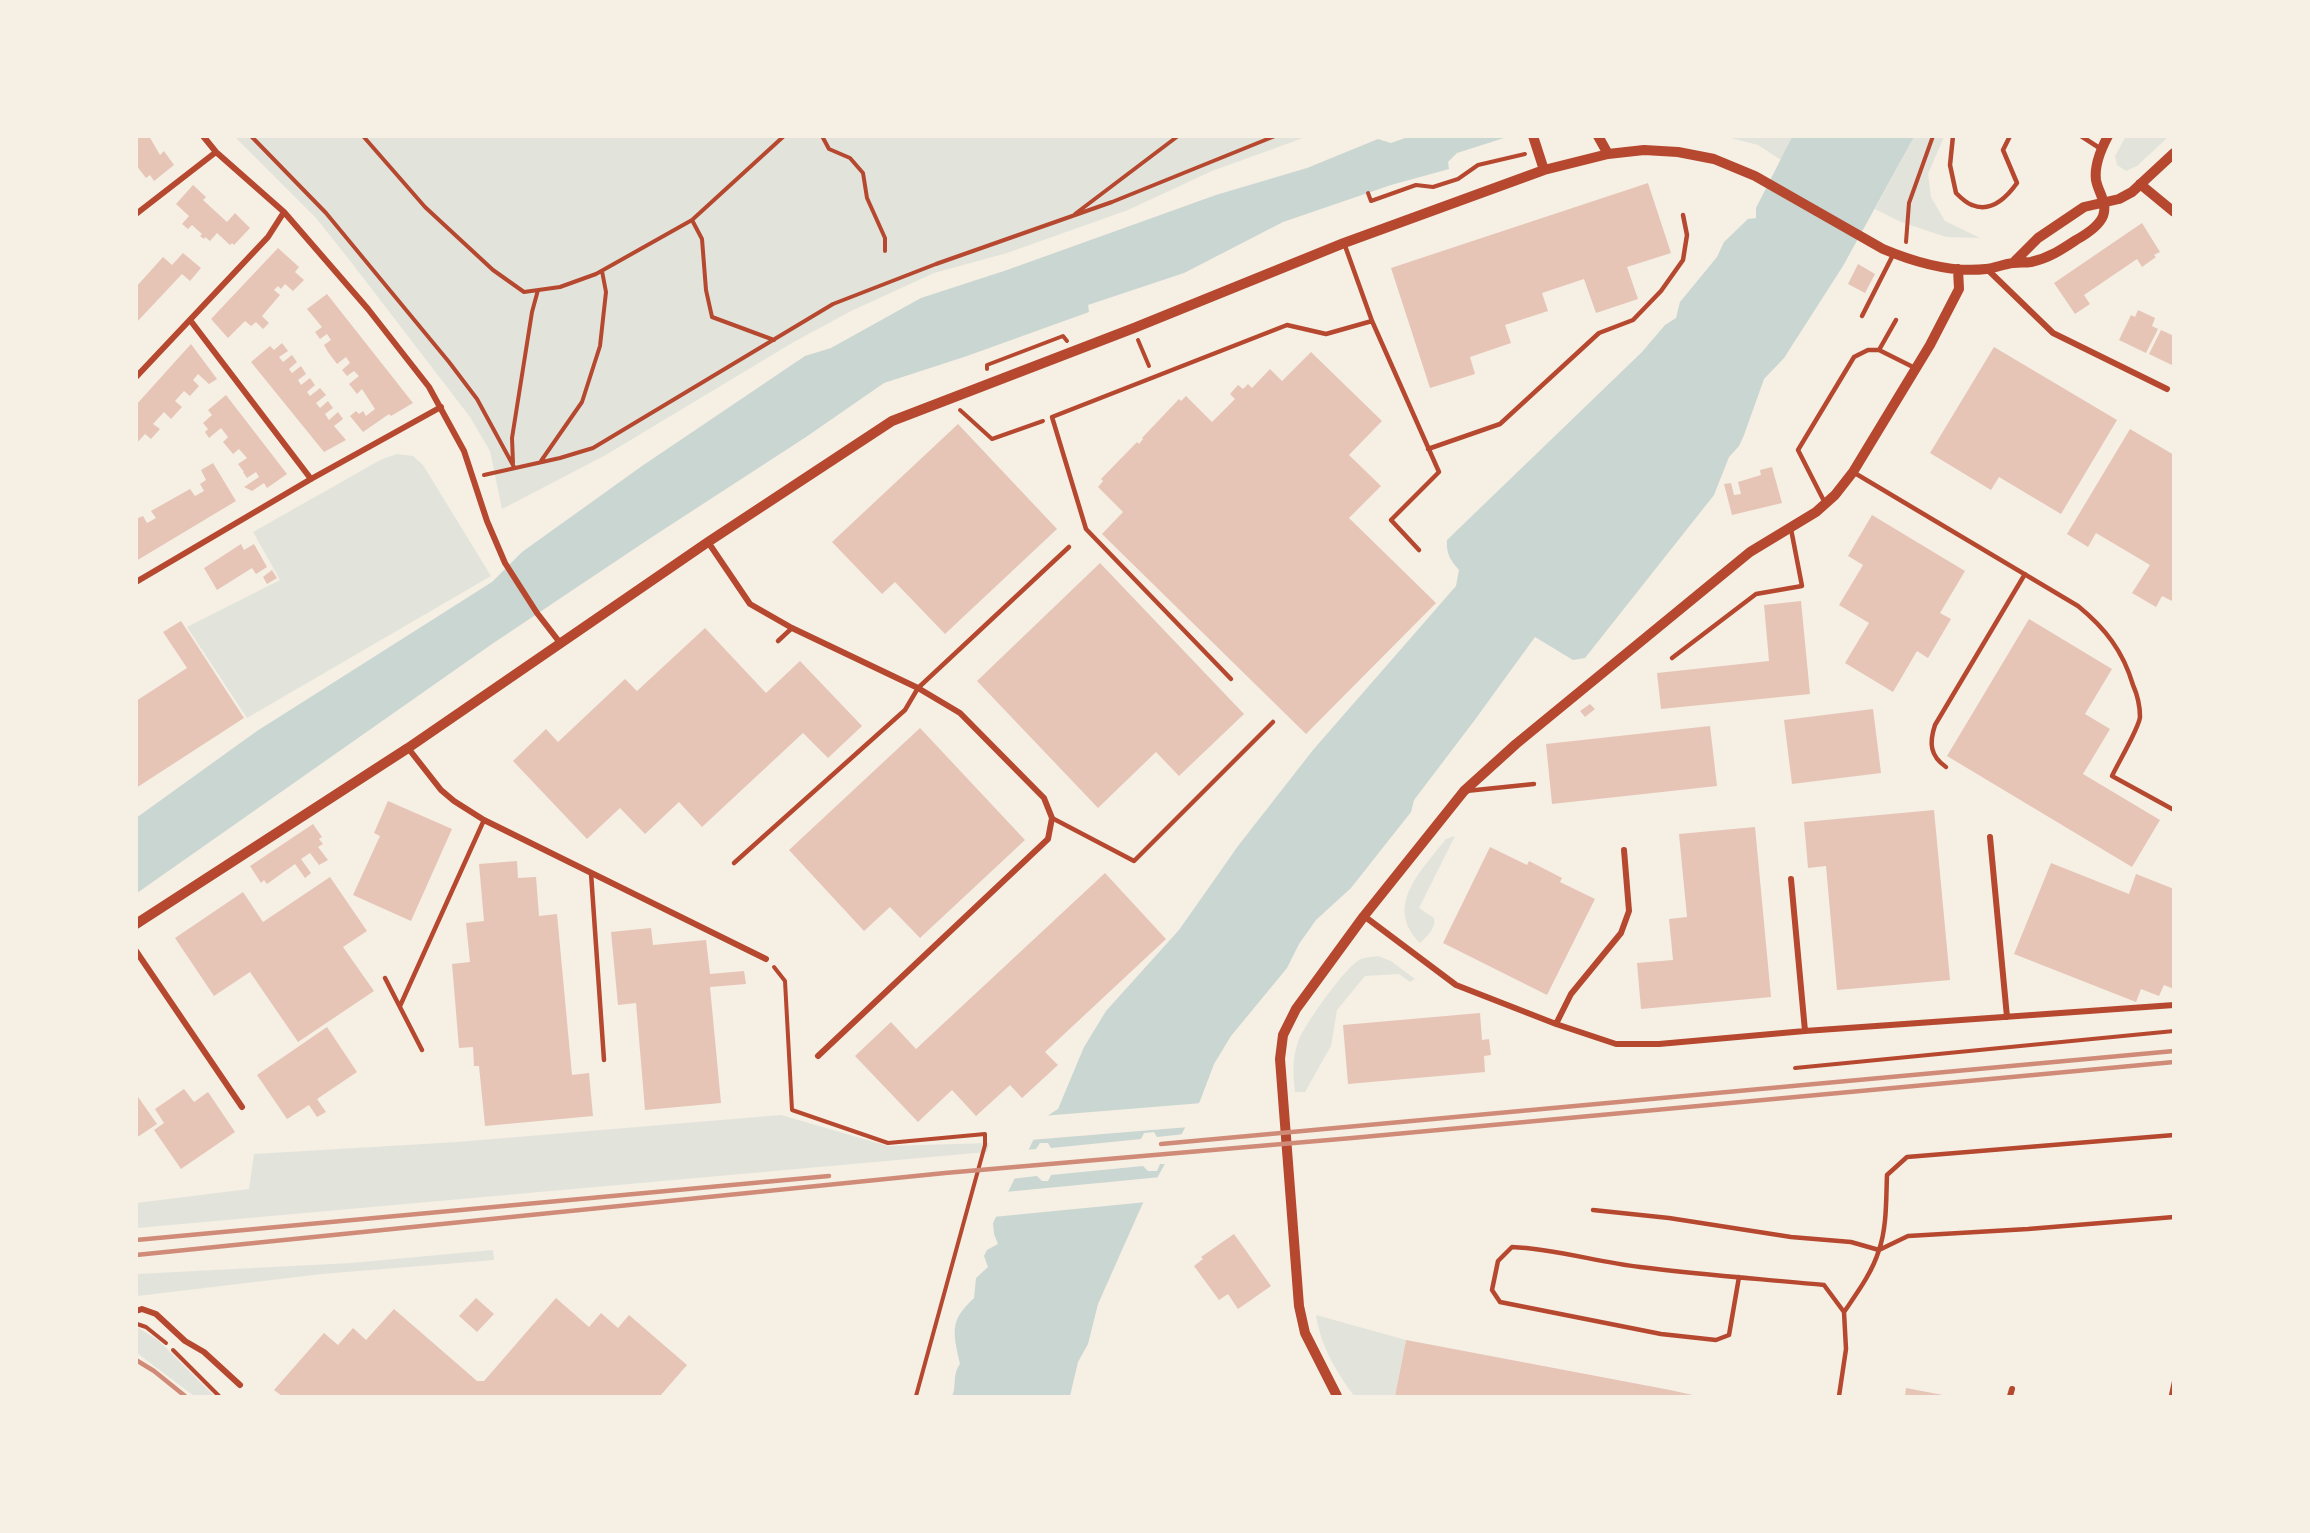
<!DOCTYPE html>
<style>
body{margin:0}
#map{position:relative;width:2310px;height:1533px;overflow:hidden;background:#f6efe4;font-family:"Work Sans",sans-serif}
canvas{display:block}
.frame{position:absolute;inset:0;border:138px solid #f6efe4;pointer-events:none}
</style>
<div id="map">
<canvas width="2310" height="1533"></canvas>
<div class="frame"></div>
</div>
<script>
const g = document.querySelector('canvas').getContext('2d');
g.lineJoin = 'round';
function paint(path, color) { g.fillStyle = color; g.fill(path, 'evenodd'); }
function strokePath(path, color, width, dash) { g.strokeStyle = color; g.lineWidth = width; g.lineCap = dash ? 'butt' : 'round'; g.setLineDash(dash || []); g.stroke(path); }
const green = new Path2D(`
 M2126 136H2168V137L2137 166 2126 171 2117 165 2115 156Z
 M235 137H1306L1212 171 1128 210 1007 253 934 273 851 311 792 343 604 456 502 509 490 451 470 417 351 262 316 218Z
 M1727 137H1792L1781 160 1758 145Z
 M1914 137H1944L1928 174 1931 197 1945 221 1980 238 1946 237 1901 222 1875 209Z
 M397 454 413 456 423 465 491 576 247 718 187 627 280 580 253 532 382 459Z
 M1455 836 1419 908 1434 918C1436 929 1427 936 1420 943 1383 906 1422 870 1446 839Z
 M1378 956 1391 961 1415 979 1410 982 1399 974 1365 976 1337 1010 1331 1046 1305 1092H1295C1293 1075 1292 1058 1298 1042 1304 1025 1344 969 1359 960 1365 957 1372 957 1378 956Z
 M781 1115 888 1146 989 1143 987 1152 137 1228 136 1203 249 1189 254 1154 457 1142Z
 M493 1250 494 1260 322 1274 137 1296V1274L351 1263Z
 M1316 1315 1406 1340 1395 1396H1354C1336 1371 1321 1347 1316 1315Z
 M137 1327 158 1340 214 1396H194L137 1353Z`);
const water = new Path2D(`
 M1449 136 1507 137 1457 153 1448 162 1449 169 1391 185 1283 222 1184 273 1088 305 1089 312 967 356 884 383 806 437 649 539 492 644 137 893 136 818 257 731 492 582 522 552 642 466 805 356 831 348 921 298 1007 270 1216 195 1307 168 1378 139 1391 143 1408 137Z
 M1792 137H1914L1843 266 1784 358 1764 379 1744 435 1739 446 1729 457 1714 495 1585 658 1573 660 1535 637 1474 721 1414 800 1411 812 1351 888 1316 920 1299 944 1287 968 1231 1036 1214 1064 1200 1101 1142 1205 1098 1304 1088 1344 1078 1362 1070 1396H952C957 1387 952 1374 960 1364 953 1332 949 1321 974 1298L976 1278 988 1267 984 1256 987 1250 998 1244 994 1234 993 1223 1044 1118 1058 1109 1084 1047 1106 1011 1179 930 1238 846 1313 750 1456 586 1459 570C1450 560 1446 553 1447 540L1642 352 1665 325 1676 318 1680 302 1717 257 1724 242 1748 219 1756 218V208Z`);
const pier = new Path2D(`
 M1202 1103 1189 1127 1030 1140 1042 1116Z
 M1154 1132 1157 1137 1185 1134 1168 1164H1160L1157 1171H1148L1143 1166 1051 1175 1048 1181H1042L1037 1176 1011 1179 1025 1150 1036 1149 1040 1143H1048L1051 1148 1141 1139 1144 1133Z
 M1161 1177 1147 1202 993 1217 1005 1192Z`);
const building = new Path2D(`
 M136 136H149L160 155 164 151 174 165 154 181 150 175 146 178 136 165Z
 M1648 183 1671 253 1627 267 1638 299 1596 313 1584 279 1542 293 1548 311 1505 325 1511 343 1470 357 1475 374 1430 388 1391 268Z
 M193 185 206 197 203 200 227 222 235 213 250 228 234 245 232 243 230 245 217 233 210 241 205 237 204 239 200 236 202 234 192 225 188 229 182 224 189 216 176 204Z
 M2142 223 2160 252 2154 255 2156 257 2142 267 2137 259 2084 295 2090 304 2075 314 2054 283Z
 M278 248 299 267 295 272 304 280 293 291 285 284 281 289 278 286 274 290 280 295 262 316 269 323 263 329 256 322 251 326 245 321 228 338 211 319Z
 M183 253 201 268 190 281 182 274 136 323V287L163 257 172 265Z
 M1858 264 1875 274 1865 293 1848 284Z
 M327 294 413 403 391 416 389 414 363 432 350 416 356 411 359 414 363 411 366 416 375 409 362 389 357 394 349 384 359 376 354 371 347 376 342 370 350 363 346 357 337 364 328 352 324 345 331 340 327 334 320 339 315 332 322 327 307 309Z
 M2138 310 2155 318 2152 326 2158 329 2146 353 2119 340 2131 315 2135 317Z
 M2161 330 2174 336V366L2149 354Z
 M282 343 288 351 279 357 283 362 292 355 297 362 289 369 292 373 301 366 306 374 298 380 301 385 310 378 315 385 307 392 310 396 320 388 326 395 316 403 320 408 328 401 333 408 325 414 329 420 338 412 343 419 334 426 346 440 324 452 251 362 270 346 274 350Z
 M191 344 217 379 209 384 198 374 193 380 199 386 190 396 184 391 175 401 182 407 171 419 164 412 153 424 160 429 151 439 145 434 136 444V405Z
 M1994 347 2117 420 2061 514 1999 477 1991 490 1930 453Z
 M1311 352 1382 421 1349 455 1381 486 1349 518 1436 603 1306 734 1102 534 1123 512 1098 487 1103 481 1101 479 1137 442 1139 444 1143 439 1142 438 1179 399 1181 401 1186 396 1212 422 1235 399 1230 394 1238 385 1243 389 1248 384 1252 388 1270 369 1282 381Z
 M226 395 287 474 267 488 264 483 252 491 244 487 259 477 256 472 247 478 243 472H244L238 464 247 458 239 449 233 454 223 442 228 437 221 428 209 438 205 432 208 429 203 423 212 415 208 410Z
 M958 424 1057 529 945 634 895 582 882 594 832 542Z
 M2130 429 2174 455V602L2162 596 2156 607 2132 593 2150 565 2096 533 2088 547 2067 534Z
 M213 463 236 501 136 561V519L143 516 147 523 156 518 151 511 190 489 195 496 204 491 200 484 206 480 201 470Z
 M1772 467 1782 503 1732 515 1724 484 1731 483 1734 495 1741 494 1738 482 1761 475 1760 470Z
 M1872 515 1965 571 1940 613 1951 619 1928 658 1917 651 1893 692 1845 663 1869 623 1839 605 1863 565 1848 556Z
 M241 544 244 550 254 544 267 567 256 574 252 568 217 590 204 568Z
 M1100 563 1244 714 1179 776 1156 752 1098 808 977 681Z
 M272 570 277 578 267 584 263 577Z
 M1801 601 1810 694 1661 709 1657 673 1769 661 1764 605Z
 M2029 619 2112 669 2085 714 2110 729 2083 774 2160 820 2132 867 1947 756Z
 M181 621 244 718 136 788V701L187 668 163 632Z
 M705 628 766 693 800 661 862 726 828 758 803 733 702 827 679 802 645 834 620 808 587 839 513 761 546 729 558 742 625 679 637 691Z
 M1590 704 1595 709 1585 717 1580 711Z
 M1873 709 1881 773 1792 784 1784 720Z
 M1710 726 1717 786 1552 804 1546 744Z
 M920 728 1025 840 920 938 890 907 864 931 789 850Z
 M388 801 452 829 411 921 353 895 380 836 374 833Z
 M1934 810 1950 980 1837 990 1826 866 1808 868 1804 822Z
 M313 824 322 837 319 839 323 844 318 847 328 860 319 865 310 853 301 859 311 873 305 878 295 864 267 884 264 880 261 883 250 866Z
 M1755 827 1771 997 1641 1009 1637 963 1673 960 1669 919 1687 917 1679 834Z
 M1490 847 1527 865 1529 861 1562 878 1560 882 1595 899 1547 995 1443 943Z
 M517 861 518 878 536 877 539 916 557 914 572 1075 589 1073 593 1116 485 1126 479 1066H474L473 1047 459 1048 452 964 470 962 466 923 484 921 479 864Z
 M2051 863 2129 894 2136 874 2174 889V989L2164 985 2159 996 2141 989 2136 1002 2014 954Z
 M1105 873 1166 939 1045 1052 1058 1065 1022 1098 1010 1085 976 1116 952 1090 918 1122 855 1056 891 1022 916 1049Z
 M330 877 367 931 343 947 374 991 298 1042 250 972 214 996 175 938 243 892 263 922Z
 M651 928 653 945 706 940 710 974 744 971 746 984 710 987 721 1103 645 1110 636 1003 618 1005 611 932Z
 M1480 1013 1482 1040 1489 1039 1491 1055 1484 1056 1485 1072 1348 1084 1343 1025Z
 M327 1027 357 1072 317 1099 326 1112 317 1117 309 1105 287 1119 257 1075Z
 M184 1089 194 1102 208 1092 235 1132 181 1169 154 1130 164 1123 155 1109Z
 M136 1094 157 1124 136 1138Z
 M1234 1234 1271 1286 1238 1309 1228 1294 1219 1300 1194 1266 1203 1259 1201 1257Z
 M476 1298 494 1314 477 1332 459 1316Z
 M556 1298 589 1327 601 1313 618 1328 629 1315 687 1365 660 1396H282L274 1390 324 1333 338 1345 353 1328 366 1340 394 1309 477 1381H484Z
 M1406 1340 1670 1390 1697 1396H1395Z
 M1906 1388 1943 1395V1396H1905Z`);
const path = new Path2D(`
 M251 136 326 213 449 362 477 399 514 467
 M363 136 425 207 493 270 524 292 560 287 596 274 692 220 784 136
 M822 136 829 149 850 158 863 173 867 198 885 238V251
 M1368 193 1371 201 1416 185 1433 187 1458 179 1478 165 1525 154
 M1075 214 1178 136
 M692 220 702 239 706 290 712 317 774 340
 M1906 242 1909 203 1933 136
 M1138 340 1149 366
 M987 369V365L1063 336 1067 341
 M960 410 992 439 1043 421
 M541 461 582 402 600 346 606 292 602 271
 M513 463 512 438 532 312 538 290
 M484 475 560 458 593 448 833 304 936 264 1112 202 1275 136
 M774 967 785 981 792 1110 888 1143 985 1134V1145L916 1396
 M1795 1068 2174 1031
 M137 1324 146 1327 166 1343
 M173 1350 219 1396`);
const service = new Path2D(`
 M1953 136 1950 165 1956 193C1960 197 1966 203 1972 205 1991 213 2007 197 2017 183L2003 150 2010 136
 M2081 136 2101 149
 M1344 243 1372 321 1439 472 1391 520 1419 550
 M1862 316 1894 253
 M1896 320 1879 350 1915 368
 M1428 449 1500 424 1599 333 1633 320 1661 291 1683 260 1687 235 1683 215
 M1853 472 2078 606C2105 628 2123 651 2133 685 2137 694 2140 706 2140 717 2139 728 2118 763 2112 776L2174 810
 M1825 503 1798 450 1854 357 1868 350H1879
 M778 641 792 628
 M1672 658 1756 594 1802 586 1791 529
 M1231 679 1086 529 1052 417 1287 325 1326 334 1372 321
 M1946 767C1930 756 1929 743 1935 725L2025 574
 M1466 791 1534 784
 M1052 818 1134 861 1273 722
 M734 863 905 710 918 688 1069 547
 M591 873 604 1060
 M385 978 422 1050
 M400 1006 484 820
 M1593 1210 1669 1218 1791 1237 1851 1242 1879 1250 1908 1236 2028 1229 2174 1217
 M1739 1277 1729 1335 1716 1340 1661 1334 1500 1302 1492 1290 1498 1261 1512 1247C1556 1249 1597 1262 1640 1267 1701 1275 1763 1279 1824 1285L1844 1312 1846 1349 1839 1396
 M1844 1312C1857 1293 1872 1273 1879 1250 1887 1227 1886 1199 1887 1175L1907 1157 2174 1135
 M2171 1396 2174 1382`);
const minor = new Path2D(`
 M203 136 216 152 284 212 368 309 429 387 464 451 487 521 505 563 537 613 561 644
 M136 214 216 152
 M1987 269 2053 333 2167 389
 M190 320 311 479
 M136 377 268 237 284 212
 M708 542 750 604 792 628 918 688 960 713 1044 798 1052 818 1048 839 818 1056
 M136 582 311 479 441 407
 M408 748 441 790 454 801 484 820 766 959
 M1990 837 2007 1017
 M1791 879 1805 1031
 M1364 916 1456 985 1556 1024 1616 1044H1659L1805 1031 2174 1005
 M136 951 242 1107
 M1556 1024 1571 994 1621 933 1629 911 1624 850
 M136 1311 142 1309 156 1314 185 1341 204 1352 240 1385
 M2010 1396 2012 1389`);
const tertiary = new Path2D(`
 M1533 136 1544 170
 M1598 136 1608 154
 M2140 184 2174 212
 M2013 263 2038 238 2084 207 2119 199 2132 192 2174 153
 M136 924 408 748 708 542 892 421 1134 328 1344 243 1544 170 1608 154 1644 150 1678 152 1714 159 1755 176 1883 249C1914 262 1952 273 1986 269 1995 268 2004 264 2013 263 2019 262 2025 263 2031 262 2049 258 2061 250 2076 240 2085 235 2099 226 2103 216 2108 203 2098 192 2096 180 2094 165 2101 149 2108 136
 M1337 1396 1305 1333 1299 1306 1280 1059 1283 1035 1296 1009 1364 916 1464 791 1516 744 1750 552 1816 512 1835 495 1853 472 1930 345 1959 289 1958 269`);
const rail = new Path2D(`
 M1161 1144 2174 1051
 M136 1240 829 1176
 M136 1255 945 1173 1352 1138 2174 1062
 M136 1360 154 1371 185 1396`);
paint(green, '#e2e4dc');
paint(water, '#c9d6d2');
paint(pier, '#f6efe4');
paint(building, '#e6c5b7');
strokePath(path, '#b5482f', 4);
strokePath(service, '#b5482f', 4.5);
strokePath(minor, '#b5482f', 6);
strokePath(tertiary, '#b5482f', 10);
strokePath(rail, '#cf8b77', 4.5);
</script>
